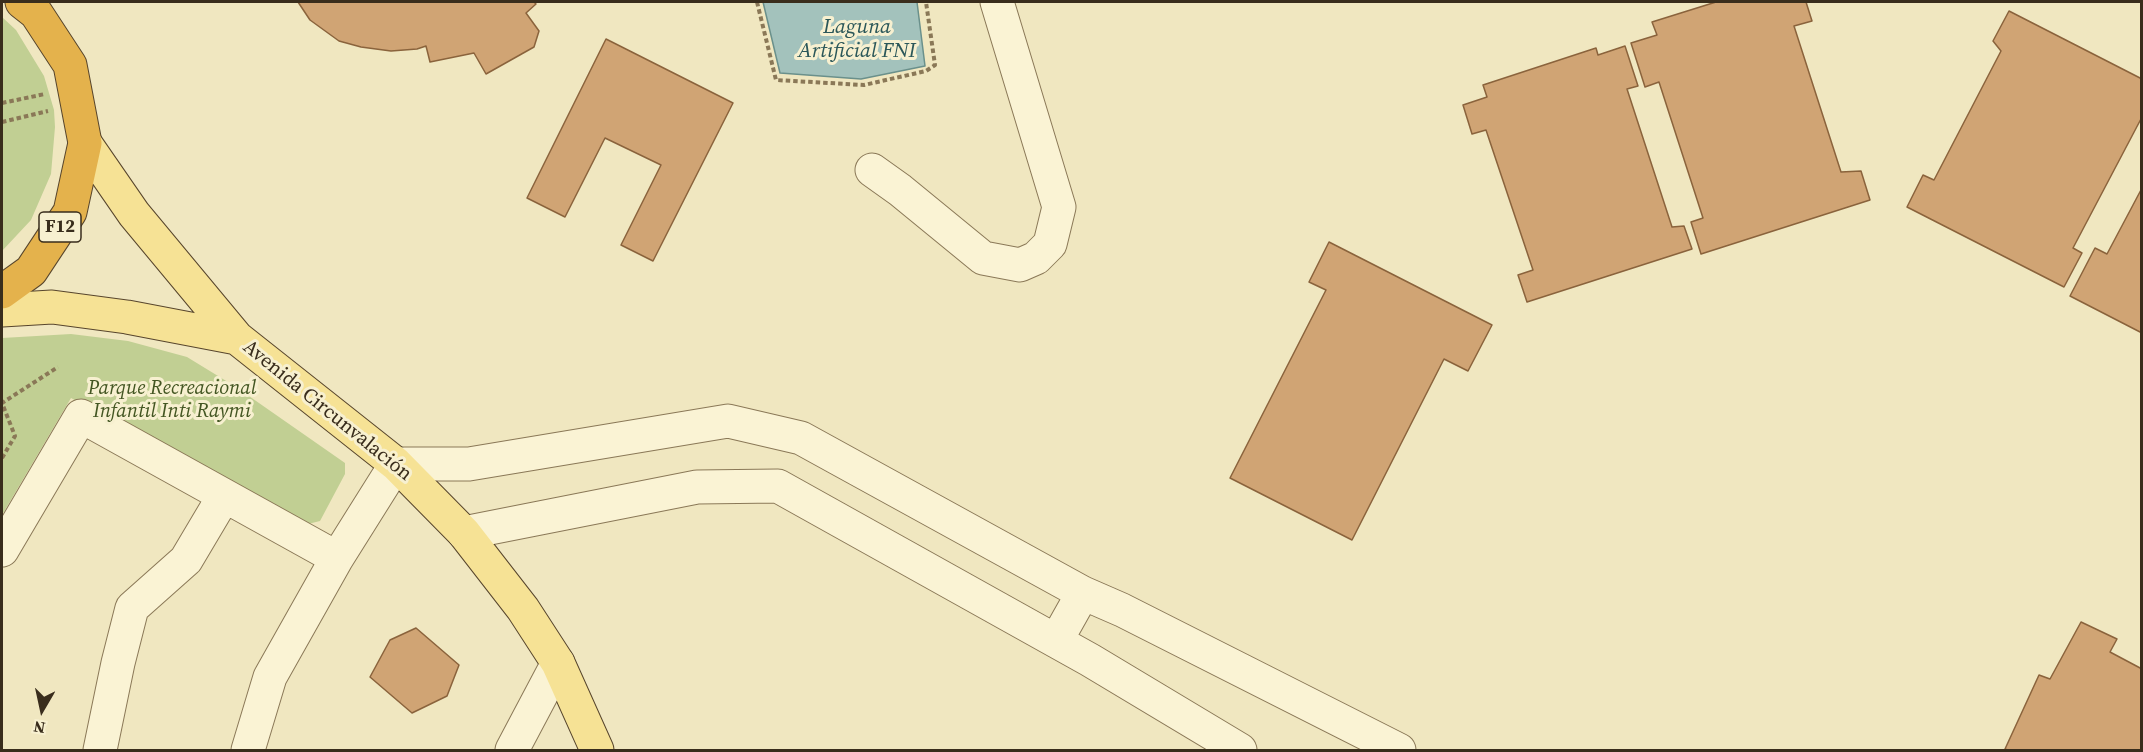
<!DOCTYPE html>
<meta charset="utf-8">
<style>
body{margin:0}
#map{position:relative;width:2143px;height:752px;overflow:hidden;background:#f0e7c0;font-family:"Source Serif 4",serif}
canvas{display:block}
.frame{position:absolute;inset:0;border:3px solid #392d1c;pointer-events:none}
.north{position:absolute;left:12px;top:680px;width:60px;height:60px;-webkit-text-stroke:4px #f7f0d0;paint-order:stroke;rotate:189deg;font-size:16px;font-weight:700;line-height:24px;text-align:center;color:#392d1c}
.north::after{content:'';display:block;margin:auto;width:21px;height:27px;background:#392d1c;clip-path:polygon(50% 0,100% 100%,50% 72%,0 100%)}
</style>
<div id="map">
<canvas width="2143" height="752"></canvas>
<div class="frame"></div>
<div class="north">N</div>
</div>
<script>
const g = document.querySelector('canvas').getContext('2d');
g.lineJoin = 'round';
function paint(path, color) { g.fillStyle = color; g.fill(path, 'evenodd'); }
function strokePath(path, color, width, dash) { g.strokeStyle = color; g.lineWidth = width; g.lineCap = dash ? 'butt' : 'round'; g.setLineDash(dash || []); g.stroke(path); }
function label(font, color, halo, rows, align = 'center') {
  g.font = font + ' "Source Serif 4",serif'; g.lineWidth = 6; g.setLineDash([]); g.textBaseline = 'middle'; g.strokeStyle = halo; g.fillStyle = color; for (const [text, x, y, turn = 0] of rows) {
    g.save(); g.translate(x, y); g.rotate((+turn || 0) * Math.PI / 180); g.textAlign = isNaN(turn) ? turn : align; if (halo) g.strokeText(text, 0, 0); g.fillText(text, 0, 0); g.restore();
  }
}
const green = new Path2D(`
 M2 17 16 30 44 76 54 110 55 127 51 174 31 220 2 251Z
 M71 334 128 341 187 357 236 387 345 463V474L320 521 308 524 71 398 2 515V338Z`);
const water = new Path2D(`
 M763 2H917L925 66 861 79 780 73Z`);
const building = new Path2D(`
 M298 2H534L536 4 526 13 539 31 534 47 486 74 474 53 430 62 426 46 417 49 391 51 361 47 339 41 310 20Z
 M1716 2H1806L1812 21 1794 26 1841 172 1861 171 1870 200 1701 254 1691 222 1703 218 1659 82 1645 87 1631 43 1657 35 1652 22Z
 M2009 11 2142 79V117L2073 248 2082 253 2064 287 1907 207 1923 175 1934 180 2001 51 1993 41Z
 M606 39 733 103 653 261 621 245 661 165 605 138 565 217 527 198Z
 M1625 46 1638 86 1627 89 1672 227 1684 226 1692 249 1527 302 1518 275 1533 270 1486 130 1472 134 1463 105 1487 97 1483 85 1596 48 1598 55Z
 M2142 188V333L2070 296 2095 248 2107 254Z
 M1329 242 1492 325 1468 371 1444 359 1352 540 1230 478 1326 290 1309 282Z
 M2081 622 2117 639 2110 652 2142 669V750H2008L2005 749 2039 675 2050 679Z
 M416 628 459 665 447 696 412 713 370 677 390 640Z`);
const path = new Path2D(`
 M757 2 776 80 864 85 926 71 935 65 926 2
 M2 103 45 94
 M2 122 48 111
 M2 458 15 436 2 403 58 367`);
const minor = new Path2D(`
 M872 170 900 190 983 258 1020 265 1036 258 1050 244 1059 207 997 2
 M464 533 697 487 778 486 1090 660 1240 750
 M2 550 81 416 337 558
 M1056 641 1083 593
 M100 750 118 663 132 608 186 560 224 496
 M248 750 270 677 337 558 396 464H469L728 421 801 438 1083 593 1122 610 1399 750
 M512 750 558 663`);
const major = new Path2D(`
 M85 143 134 214 237 338 396 464 464 533 523 609 558 663 597 750
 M2 310 52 307 127 317 237 338`);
const highway = new Path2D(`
 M2 292 31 271 70 212 85 143 70 65 36 13 22 2`);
const shields = [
 [60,227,42]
];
const shieldNames = [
 ["F12",60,227]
];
const parkNames = [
 ["Parque Recreacional",172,389],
 ["Infantil Inti Raymi",172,412]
];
const streetNames = [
 ["Avenida Circunvalación",327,411,39]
];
const waterNames = [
 ["Laguna",857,28],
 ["Artificial FNI",857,52]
];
paint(green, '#c1cf93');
paint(water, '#a3c2bc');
strokePath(water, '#6a908b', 1.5);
paint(building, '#d0a474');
strokePath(building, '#8a633c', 1.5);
strokePath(minor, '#8a7857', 35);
strokePath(major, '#57452c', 35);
strokePath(highway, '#57452c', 35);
strokePath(path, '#8a7857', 4, [4.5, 3]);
strokePath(minor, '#faf3d4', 33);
strokePath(major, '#f6e295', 33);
strokePath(highway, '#e4b24c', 33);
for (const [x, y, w] of shields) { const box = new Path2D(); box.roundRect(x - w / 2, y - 15, w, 30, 4.5); g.fillStyle = '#f7f0d0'; g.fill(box); strokePath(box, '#392d1c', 1.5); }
label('bold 18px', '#392d1c', null, shieldNames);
label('italic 20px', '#435622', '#f7f0d0', parkNames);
label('20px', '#392d1c', '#f7f0d0', streetNames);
label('italic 21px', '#2b5759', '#f7f0d0', waterNames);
</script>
